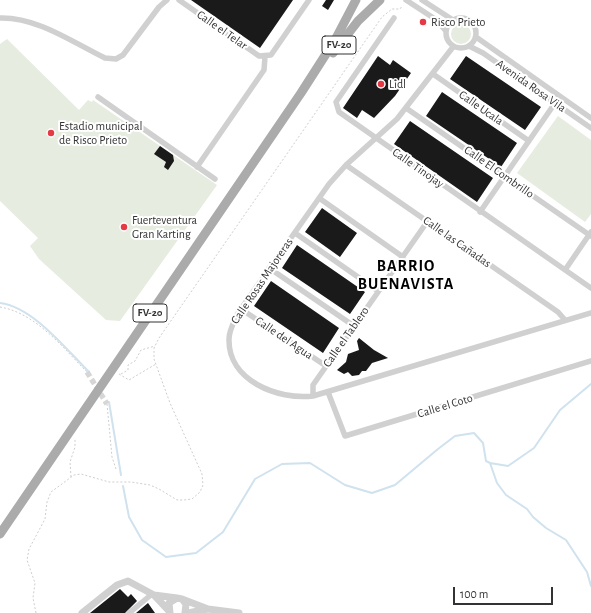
<!DOCTYPE html>
<meta charset="utf-8">
<style>
body{margin:0}
#map{position:relative;width:591px;height:613px;overflow:hidden;background:#fff;font-family:"Alegreya Sans",sans-serif}
canvas{display:block}
.scale{position:absolute;left:453px;top:587px;width:100px;height:18px;box-sizing:border-box;border:2px solid #333;border-top:0;padding-left:5px;font-size:12px;line-height:14px;white-space:nowrap;color:#333;-webkit-text-stroke:3px #fff;paint-order:stroke}
</style>
<div id="map">
<canvas width="591" height="613"></canvas>
<div class="scale">100 m</div>
</div>
<script>
const g = document.querySelector('canvas').getContext('2d');
g.lineJoin = 'round';
function paint(path, color) { g.fillStyle = color; g.fill(path, 'evenodd'); }
function strokePath(path, color, width, dash) { g.strokeStyle = color; g.lineWidth = width; g.lineCap = dash ? 'butt' : 'round'; g.setLineDash(dash || []); g.stroke(path); }
function label(font, color, halo, rows, align = 'center') {
  g.font = font + ' "Alegreya Sans",sans-serif'; g.lineWidth = 4; g.setLineDash([]); g.textBaseline = 'middle'; g.strokeStyle = halo; g.fillStyle = color; for (const [text, x, y, turn = 0] of rows) {
    g.save(); g.translate(x, y); g.rotate((+turn || 0) * Math.PI / 180); g.textAlign = isNaN(turn) ? turn : align; if (halo) g.strokeText(text, 0, 0); g.fillText(text, 0, 0); g.restore();
  }
}
const green = new Path2D(`
 M451 34a10 10 0 1 1 20 0a10 10 0 1 1-20 0Z
 M7 39 79 110 88 100 92 102 93 100 217 185 120 321 106 320 39 259 30 246 38 238 0 201V44Z
 M558 116 591 140V214L585 222 517 173Z`);
const stream = new Path2D(`
 M0 303C33 307 66 349 89 372
 M109 402 121 475
 M490 463 497 483 506 495 527 509 533 517 546 528 566 540 587 572 591 586
 M123 486 129 517 142 540 166 557 196 553 223 532 255 479 282 464 310 463 345 485 372 493 395 485 438 449 455 436 474 433 483 443 486 461 490 463 508 466 534 448 560 410 591 384`);
const building = new Path2D(`
 M191 0H293L260 48Z
 M326 0H334L328 10 322 6Z
 M378 56 390 65 393 60 411 73 395 96 374 118 362 110 357 118 343 108Z
 M466 56 541 107 525 130 450 79Z
 M442 92 517 143 501 167 426 116Z
 M410 121 493 178 477 202 394 144Z
 M160 146 173 155 174 161 168 170 164 167 166 162 154 154Z
 M322 208 357 233 340 257 305 232Z
 M297 245 365 292 350 314 282 268Z
 M271 281 339 328 323 353 254 306Z
 M359 338 374 350 388 358 372 363 366 371H362L359 375 352 376 348 372 344 374 337 370 346 362 348 354 359 350 357 341Z
 M120 589 128 597 131 594 137 601 125 613H90Z
 M148 603 155 613H136Z`);
const minorTunnel = new Path2D(`
 M87 372 107 404`);
const path = new Path2D(`
 M0 307C36 313 63 348 87 372
 M119 374 129 380 156 364
 M121 374 128 370V365L135 361 141 350 155 346
 M107 404 112 457 116 469
 M71 477 70 462 75 447V439
 M36 613 33 598 35 583 27 560 29 549 45 519 47 502 51 492 74 475 81 474 109 482H131L150 485 159 489 177 500H184L192 499 200 492 203 485 202 474 170 403 154 359V348L159 338 382 17 392 9H400L402 6`);
const minor = new Path2D(`
 M179 0 259 56 271 55 309 0
 M406 0 435 19 446 31
 M422 0 453 20
 M446 33a15 15 0 1 1 30 0a15 15 0 1 1-30 0Z
 M0 18C37 17 72 42 105 58L116 59 123 55 159 7 167 0
 M394 18 336 102 339 112 591 288
 M476 37 591 118
 M469 46 483 53 591 128
 M453 47 397 119 346 165 329 184 238 313C234 322 229 330 229 339 228 381 278 400 313 396L591 313
 M433 74 529 141
 M98 97 215 179
 M406 108 591 236
 M346 165 558 312 565 320
 M197 167 264 70 265 57
 M319 198 403 257
 M480 212 555 103
 M295 233 378 291
 M269 268 354 326
 M565 270 591 232
 M241 309 326 366
 M328 392 345 436 591 361
 M313 396V385L427 222
 M129 613 152 594`);
const tertiary = new Path2D(`
 M154 595 177 598
 M182 599 208 609 239 613
 M82 613 117 585 128 581 154 595 169 611
 M170 613 169 603 177 598 182 599 186 604 185 613
 M188 613 208 609`);
const primary = new Path2D(`
 M333 53 358 21 380 0
 M0 534 301 93 335 40 356 0`);
const markers = [
 [423,22,4,"#e63946"],
 [381,84,4,"#e63946"],
 [51,133,4,"#e63946"],
 [124,227,4,"#e63946"]
];
const shields = [
 [339,45,34],
 [150,313,34]
];
const shieldNames = [
 ["FV-20",339,45],
 ["FV-20",150,313]
];
const poiNames = [
 ["Risco Prieto",431,22],
 ["Lidl",389,84],
 ["Estadio municipal",59,126],
 ["de Risco Prieto",59,140],
 ["Fuerteventura",132,220],
 ["Gran Karting",132,234]
];
const streetNames = [
 ["Calle el Telar",222,30,35],
 ["Avenida Rosa Vila",531,86,35],
 ["Calle Ucala",481,108,35],
 ["Calle Tinojay",418,168,35],
 ["Calle El Combrillo",499,172,35],
 ["Calle las Cañadas",457,242,35],
 ["Calle Rosas Majoreras",262,281,-56],
 ["Calle el Tablero",346,337,-55],
 ["Calle del Agua",284,338,34],
 ["Calle el Coto",445,406,-17]
];
const districtNames = [
 ["BARRIO",406,266],
 ["BUENAVISTA",406,284]
];
paint(green, '#e6ecdf');
strokePath(stream, '#cfe2ee', 2);
paint(building, '#1a1a1a');
strokePath(minorTunnel, '#d6d6d6', 5.5, [5.5, 3]);
strokePath(path, '#cdcdcd', 1, [2, 2]);
strokePath(minor, '#d0d0d0', 5.5);
strokePath(tertiary, '#d0d0d0', 7);
strokePath(primary, '#ababab', 9);
for (const [x, y, r, color] of markers) { const dot = new Path2D(); dot.arc(x, y, r, 0, 2 * Math.PI); g.fillStyle = color; g.fill(dot); strokePath(dot, '#fff', 1.5); }
for (const [x, y, w] of shields) { const box = new Path2D(); box.roundRect(x - w / 2, y - 9, w, 18, 3); g.fillStyle = '#fff'; g.fill(box); strokePath(box, '#333', 1); }
label('bold 11px', '#333', null, shieldNames);
label('12px', '#333', '#fff', poiNames, 'left');
label('12px', '#333', '#fff', streetNames);
g.letterSpacing = '1px';
label('bold 16px', '#000', '#fff', districtNames);
g.letterSpacing = '0px';
</script>
